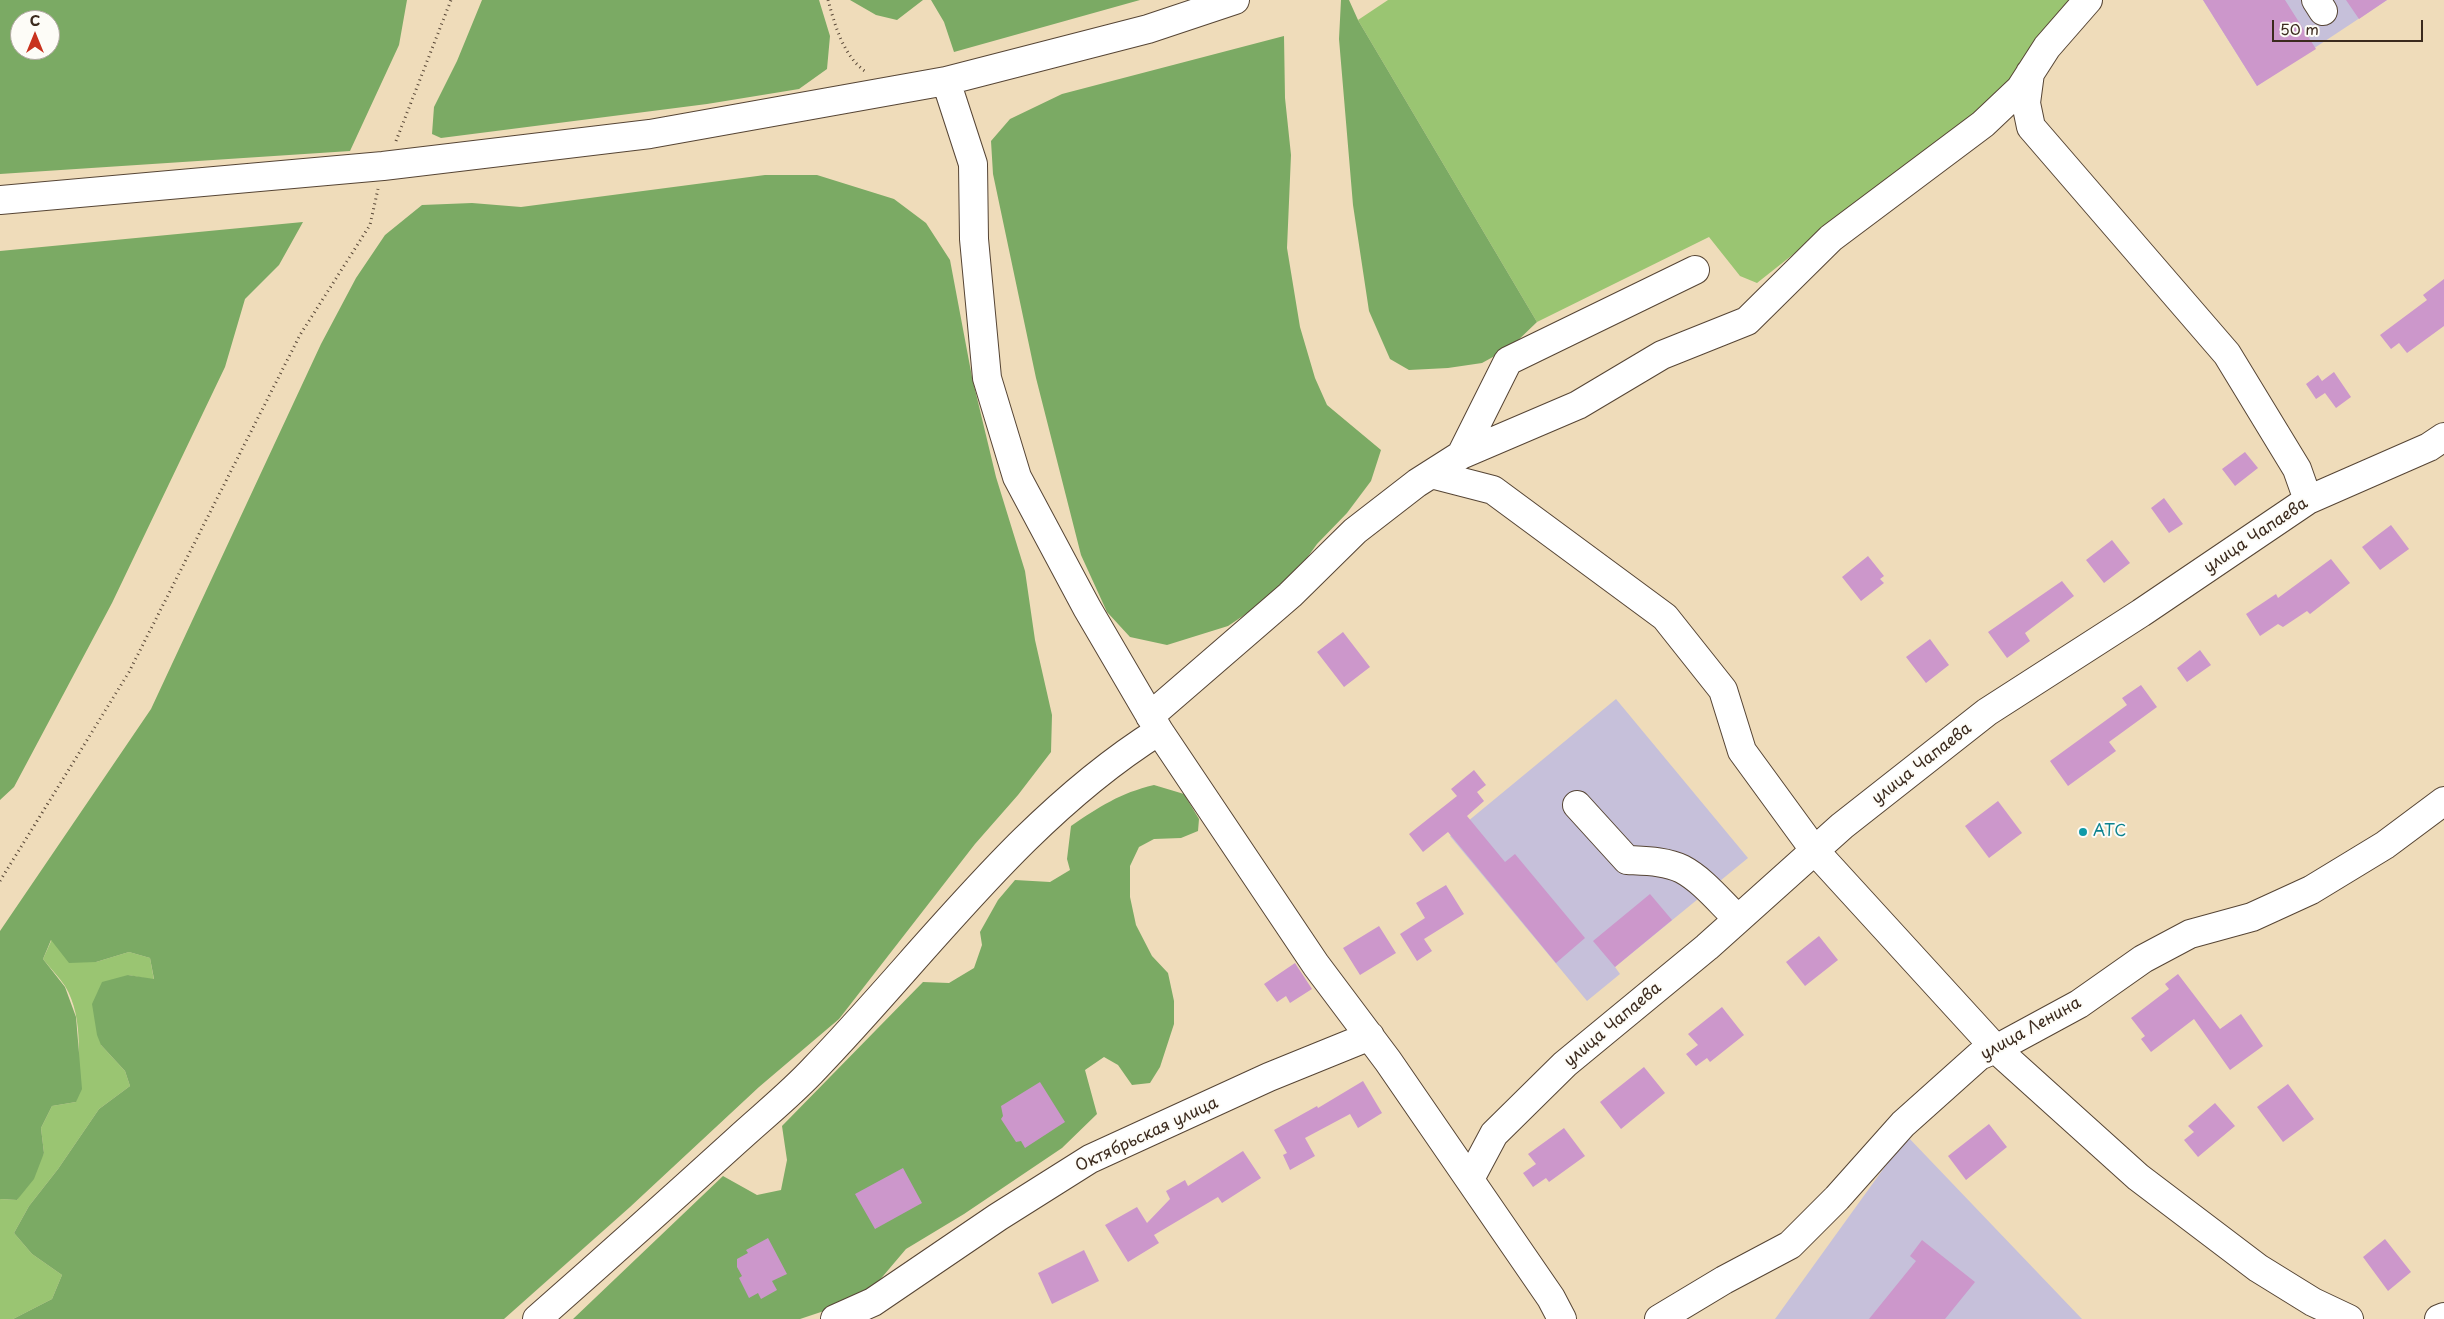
<!DOCTYPE html>
<meta charset="utf-8">
<style>
body{margin:0}
#map{position:relative;width:2444px;height:1319px;overflow:hidden;background:#efdcba;font-family:"Playpen Sans",sans-serif}
canvas{display:block}
.north{position:absolute;left:10px;top:10px;width:50px;height:50px;box-sizing:border-box;background:#fdfcf7;border:1px solid #afa8a0;border-radius:50%;rotate:0deg;font-size:14px;font-weight:700;line-height:20px;text-align:center;color:#3b2a1e}
.north::after{content:'';display:block;margin:auto;width:18px;height:22px;background:#c8321e;clip-path:polygon(50% 0,100% 100%,50% 72%,0 100%)}
.scale{position:absolute;left:2272px;top:20px;width:151px;height:22px;box-sizing:border-box;border:2px solid #3b2a1e;border-top:0;padding-left:6px;font-size:15px;line-height:18px;white-space:nowrap;color:#3b2a1e;-webkit-text-stroke:4px #fdfcf7;paint-order:stroke}
</style>
<div id="map">
<canvas width="2444" height="1319"></canvas>
<div class="north">С</div>
<div class="scale">50 m</div>
</div>
<script>
const g = document.querySelector('canvas').getContext('2d');
g.lineJoin = 'round';
function paint(path, color) { g.fillStyle = color; g.fill(path, 'evenodd'); }
function strokePath(path, color, width, dash) { g.strokeStyle = color; g.lineWidth = width; g.lineCap = dash ? 'butt' : 'round'; g.setLineDash(dash || []); g.stroke(path); }
function label(font, color, halo, rows, align = 'center') {
  g.font = font + ' "Playpen Sans",sans-serif'; g.lineWidth = 4; g.setLineDash([]); g.textBaseline = 'middle'; g.strokeStyle = halo; g.fillStyle = color; for (const [text, x, y, turn = 0] of rows) {
    g.save(); g.translate(x, y); g.rotate((+turn || 0) * Math.PI / 180); g.textAlign = isNaN(turn) ? turn : align; if (halo) g.strokeText(text, 0, 0); g.fillText(text, 0, 0); g.restore();
  }
}
const industrial = new Path2D(`
 M2203 0H2387L2257 86Z
 M1616 699 1748 858 1615 967 1620 974 1587 1001 1450 836Z
 M1907 1136 2082 1319H1775Z`);
const green = new Path2D(`
 M1388 0H2076L1999 98 1901 169 1757 283 1740 276 1709 237 1537 322 1358 20Z
 M52 939 96 962 129 952 150 958 154 980 128 975 101 1045 125 1071 130 1086 99 1109 58 1169 29 1206 14 1233 32 1254 62 1275 52 1299 13 1319H0V1199L17 1200 44 1153 41 1128 52 1106 76 1102C78 1065 85 1019 65 986 59 977 50 968 43 959Z`);
const forest = new Path2D(`
 M0 0H407L399 45 350 151 0 174ZM20 20H50V50H20Z
 M482 0H819L830 36 827 69 799 89 707 104 441 138 432 134 434 107 457 61Z
 M850 0H923L897 20 876 15Z
 M931 0H1140L954 52 944 22Z
 M1341 0H1349L1358 20 1537 322 1511 347 1482 363 1448 368 1409 370 1390 359 1369 311 1353 205 1339 39Z
 M1284 36 1285 98 1291 155 1287 248 1300 327 1315 378 1327 405 1381 450 1371 481 1347 513 1317 544 1286 587 1228 626 1167 645 1130 637 1107 612 1081 555 1036 378 993 174 991 141 1010 119 1062 94Z
 M765 175H817L894 199 926 223 950 260 972 377 996 477 1025 571 1035 640 1052 715 1051 752 1018 795 975 844 839 1019 759 1087 630 1207 504 1319H13L52 1299 62 1275 32 1254 14 1233 29 1206 58 1169 99 1109 130 1086 125 1071 101 1045 97 1035 92 1004 102 982 128 975 154 979 150 958 129 952 96 962 69 963 51 940 43 959 65 987 76 1017 82 1089 76 1102 52 1106 41 1128 44 1153 34 1179 17 1200 0 1199V931L151 709 321 344 356 278 385 235 422 205 472 203 521 207Z
 M303 222 279 265 245 299 225 367 112 603 14 787 0 800V251Z
 M1154 785 1184 794 1199 819 1198 831 1181 838 1154 839 1139 847 1130 866V897L1136 925 1152 956 1168 973 1174 1001V1024L1160 1067 1150 1083 1132 1085 1118 1065 1104 1057 1085 1070 1097 1114 1062 1148 964 1214 906 1249 878 1282 839 1306 800 1319H573L723 1176 757 1195 781 1190 787 1160 782 1126 923 982 949 983 974 968 982 945 980 932 998 900 1015 880 1050 882 1070 870 1067 859 1071 826C1099 807 1120 793 1154 785Z`);
const building = new Path2D(`
 M2203 0H2285L2316 49 2257 86Z
 M2346 0H2387L2359 19Z
 M2444 279V326L2407 353 2399 343 2391 349 2380 335 2427 300 2423 295Z
 M2334 372 2351 397 2336 408 2325 393 2316 399 2306 384 2318 375 2322 381Z
 M2245 452 2258 468 2235 486 2222 469Z
 M2164 498 2183 524 2169 533 2151 508Z
 M2391 525 2409 549 2380 570 2362 547Z
 M2112 540 2130 563 2104 583 2086 560Z
 M1868 556 1884 576 1880 579 1884 583 1861 601 1842 577Z
 M2331 559 2350 583 2310 614 2307 611 2283 627 2278 624 2260 636 2246 614 2276 594 2278 598Z
 M2062 581 2074 596 2025 633 2030 641 2007 658 1988 632Z
 M1343 632 1370 667 1344 687 1317 652Z
 M1930 639 1949 665 1926 683 1906 657Z
 M2200 650 2211 665 2187 682 2177 668Z
 M2141 685 2157 707 2109 742 2116 751 2068 786 2050 761 2127 705 2122 698Z
 M1474 770 1486 785 1477 792 1484 801 1467 816 1505 862 1515 854 1585 938 1556 963 1448 832 1423 852 1409 834 1457 796 1451 789Z
 M1998 801 2022 833 1989 858 1965 826Z
 M1446 885 1464 914 1424 939 1432 951 1417 961 1400 934 1425 918 1416 903Z
 M1650 894 1672 920 1615 967 1593 941Z
 M1379 926 1396 953 1360 975 1343 948Z
 M1819 936 1838 960 1805 986 1786 962Z
 M1295 963 1312 989 1290 1003 1286 996 1277 1002 1264 984Z
 M2178 974 2220 1029 2241 1014 2263 1046 2230 1070 2194 1019 2151 1052 2141 1039 2145 1036 2131 1018 2169 989 2165 984Z
 M1722 1007 1744 1035 1710 1062 1707 1058 1696 1066 1686 1054 1698 1045 1688 1034Z
 M1644 1067 1665 1093 1621 1129 1600 1102Z
 M1363 1081 1382 1113 1358 1128 1350 1114 1305 1138 1315 1156 1290 1170 1283 1155 1287 1153 1274 1130 1317 1106 1318 1108Z
 M1040 1082 1065 1122 1025 1148 1021 1141 1016 1142 1001 1119 1003 1116 1001 1106Z
 M2288 1084 2314 1119 2283 1142 2257 1107Z
 M2215 1103 2235 1126 2198 1157 2184 1140 2194 1132 2188 1126Z
 M1989 1124 2007 1147 1966 1180 1948 1156Z
 M1564 1128 1585 1156 1549 1182 1546 1178 1533 1187 1523 1173 1536 1164 1528 1154Z
 M1243 1151 1261 1178 1222 1203 1218 1197 1154 1235 1159 1243 1128 1262 1105 1225 1137 1207 1147 1223 1170 1199 1166 1191 1185 1180 1188 1186Z
 M903 1168 922 1203 875 1229 855 1194Z
 M768 1238 787 1274 772 1281 777 1290 761 1299 758 1293 749 1298 739 1278 742 1276 737 1267V1259L748 1253 746 1250Z
 M2385 1239 2411 1272 2388 1291 2363 1257Z
 M1922 1240 1975 1282 1945 1319H1869L1916 1261 1910 1256Z
 M1084 1250 1099 1281 1052 1304 1038 1273Z`);
const path = new Path2D(`
 M828 0C835 25 843 56 866 72
 M396 141 451 0
 M0 881 129 672 300 335 370 225 378 189`);
const minor = new Path2D(`
 M2316 0 2323 11
 M2030 73 2026 103 2031 127 2227 354 2297 469 2308 500
 M946 81 973 164 974 239 987 378 1017 477 1087 608 1159 731 1316 965 1388 1061 1551 1298 1562 1319
 M0 200 383 166 650 134 946 81 1148 29 1235 0
 M1461 455 1578 405 1662 355 1747 321 1831 238 1983 124 2020 89 2047 47 2088 0
 M1431 474 1493 490 1665 617 1723 690 1742 751 1815 851 1996 1049 2138 1177 2258 1268 2313 1302 2349 1319
 M1150 716 1290 595 1355 531 1417 483 1461 455 1508 361 1695 270
 M1577 805 1627 860C1645 861 1666 861 1682 869 1703 880 1721 903 1738 919
 M1470 1179 1494 1134 1565 1064 1707 947 1842 826 1987 712 2141 613 2308 500 2429 447 2444 437
 M537 1319C604 1260 670 1201 736 1141 762 1117 791 1094 815 1068 926 953 1022 817 1159 731
 M835 1319 873 1302 998 1217 1090 1159 1269 1077 1370 1036
 M1659 1319 1724 1280 1790 1245 1837 1198 1903 1124 1979 1056 1996 1049 2079 1004 2143 959 2190 934 2252 917 2311 890 2385 845 2444 801
 M2439 1319 2444 1317`);
const markers = [
 [2083,832,5,"#0f9aa8"]
];
const streetNames = [
 ["улица Чапаева",2256,536,-34],
 ["улица Чапаева",1922,764,-38],
 ["улица Чапаева",1613,1025,-40],
 ["улица Ленина",2031,1029,-29],
 ["Октябрьская улица",1147,1135,-25]
];
const cultureNames = [
 ["АТС",2093,832]
];
paint(industrial, '#c6c0da');
paint(green, '#9ac572');
paint(forest, '#7baa64');
paint(building, '#cc97cb');
strokePath(minor, '#564535', 30);
strokePath(path, '#564535', 3, [1, 4]);
strokePath(minor, '#fff', 28);
for (const [x, y, r, color] of markers) { const dot = new Path2D(); dot.arc(x, y, r, 0, 2 * Math.PI); g.fillStyle = color; g.fill(dot); strokePath(dot, '#fdfcf7', 2); }
label('16px', '#3b2a1e', '#fdfcf7', streetNames);
label('16px', '#0d838f', '#fdfcf7', cultureNames, 'left');
</script>
